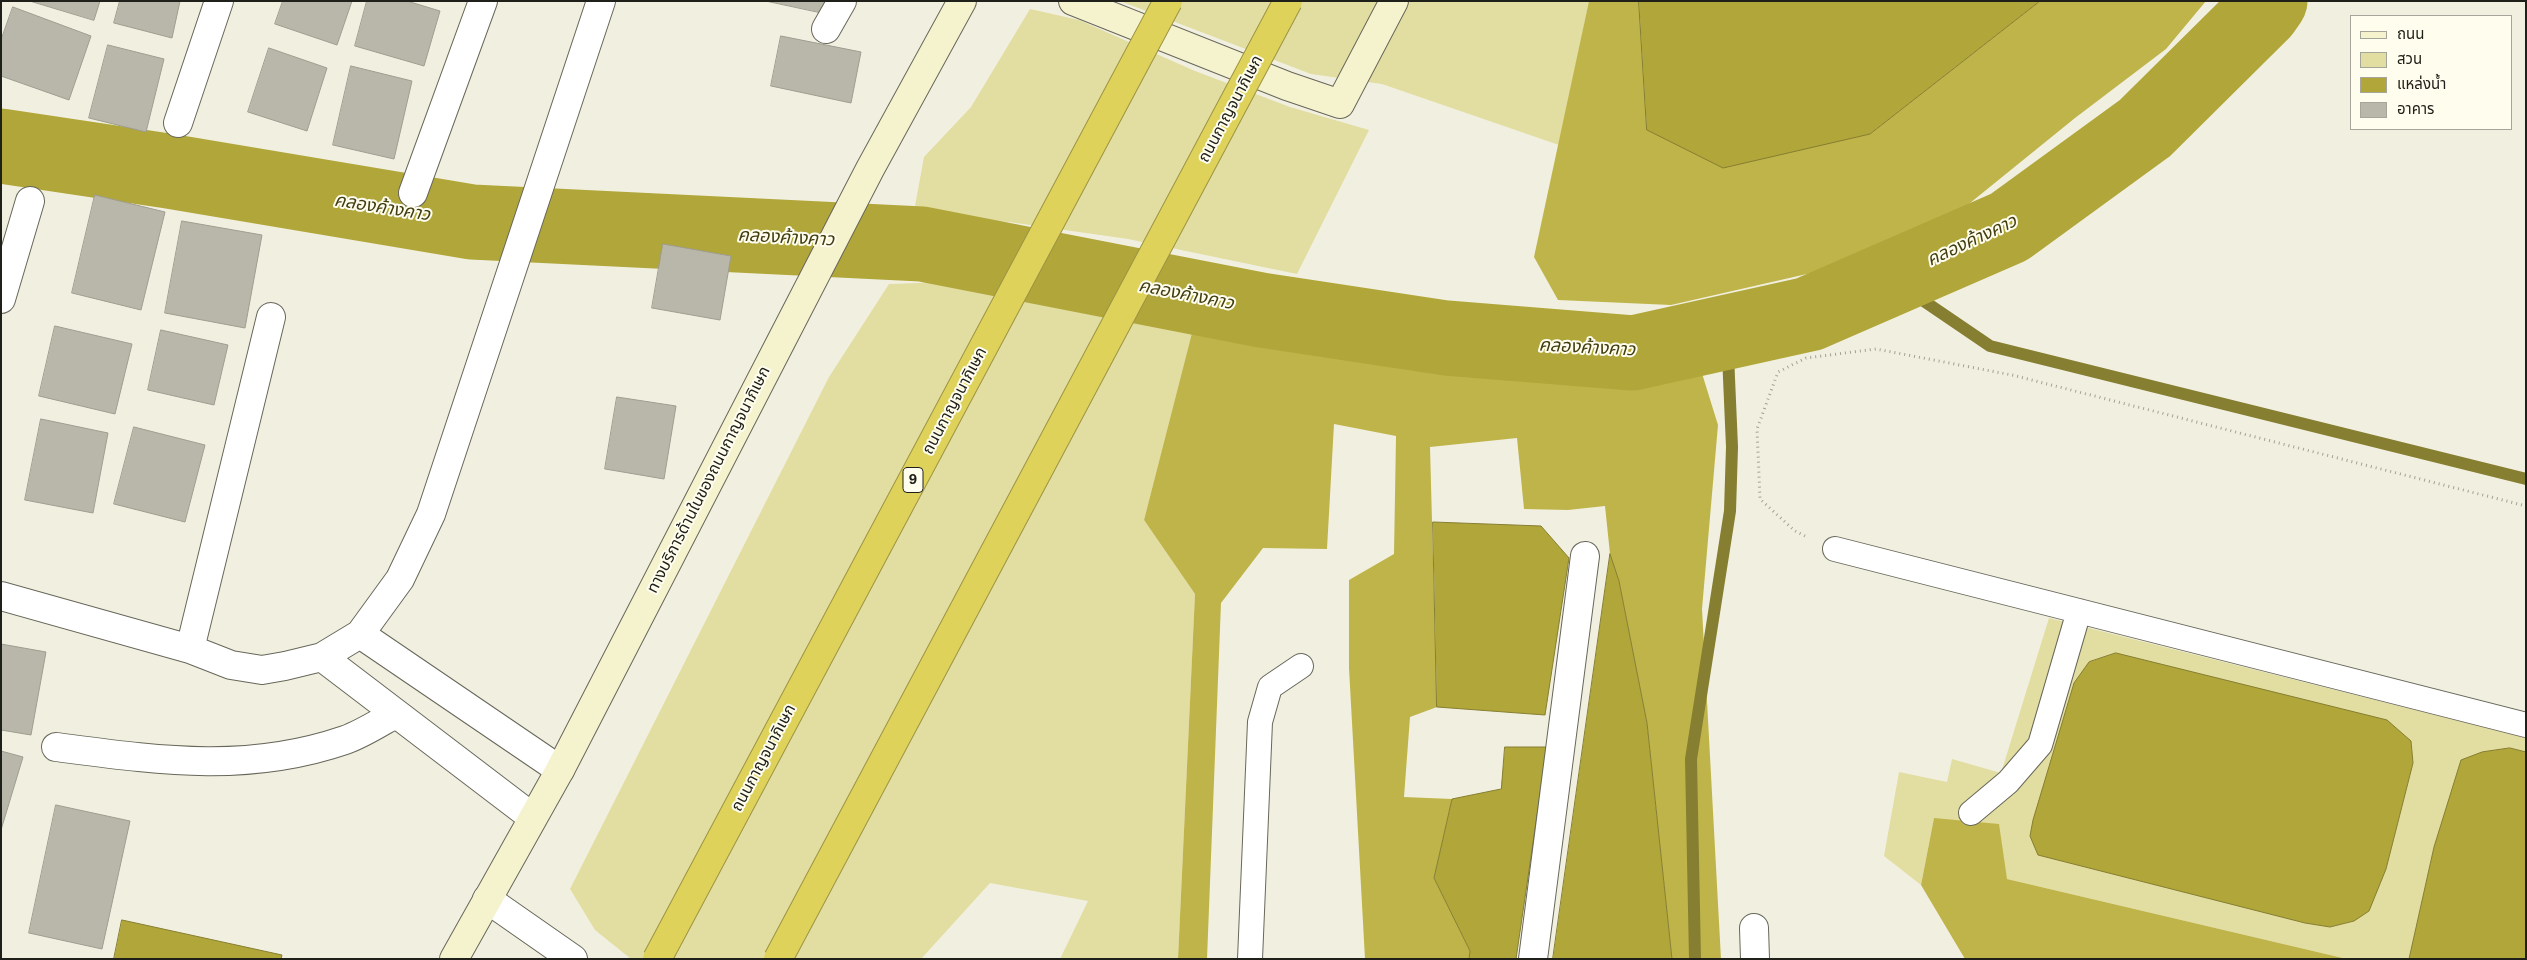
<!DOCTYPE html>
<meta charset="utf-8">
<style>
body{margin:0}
#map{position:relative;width:2527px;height:960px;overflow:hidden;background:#f1f0e0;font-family:Arial,"Noto Sans Thai",sans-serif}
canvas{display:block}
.frame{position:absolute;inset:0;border:2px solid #20201a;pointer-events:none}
.legend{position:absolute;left:2350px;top:15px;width:162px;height:115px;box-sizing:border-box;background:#fefdee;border:1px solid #a5a599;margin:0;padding:6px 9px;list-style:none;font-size:15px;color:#20201a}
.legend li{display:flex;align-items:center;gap:10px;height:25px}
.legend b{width:25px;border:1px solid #a5a599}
</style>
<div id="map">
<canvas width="2527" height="960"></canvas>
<div class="frame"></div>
<ul class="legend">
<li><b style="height:6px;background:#f5f2ce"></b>ถนน</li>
<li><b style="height:14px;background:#e2dda0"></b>สวน</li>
<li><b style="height:14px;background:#b1a63a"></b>แหล่งน้ำ</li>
<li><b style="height:14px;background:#b8b7a9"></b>อาคาร</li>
</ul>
</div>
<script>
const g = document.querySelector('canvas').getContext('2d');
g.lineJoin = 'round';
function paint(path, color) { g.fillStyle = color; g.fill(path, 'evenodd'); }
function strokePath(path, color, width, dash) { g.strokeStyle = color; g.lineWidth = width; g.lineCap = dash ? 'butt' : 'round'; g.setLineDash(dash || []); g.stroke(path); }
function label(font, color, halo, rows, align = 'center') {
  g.font = font + ' Arial,"Noto Sans Thai",sans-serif'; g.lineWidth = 4; g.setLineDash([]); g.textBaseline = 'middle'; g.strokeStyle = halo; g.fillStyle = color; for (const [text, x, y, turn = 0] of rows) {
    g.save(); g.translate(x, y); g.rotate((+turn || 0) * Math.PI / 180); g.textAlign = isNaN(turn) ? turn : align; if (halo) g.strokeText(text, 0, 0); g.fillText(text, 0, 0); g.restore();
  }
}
const green = new Path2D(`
 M1120 1H1589L1559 145 1382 84 1311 74Z
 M1030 9 1079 20 1195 71 1290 107 1369 130 1297 274 1128 239 1009 222 913 217 924 157 971 107Z
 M978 281 1193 329 1144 520 1195 594 1178 959H1060L1088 901 990 883 921 959H631L595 930 570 889 829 377 889 284Z
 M2049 618 2526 738V752L2510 748 2434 847 2409 959H2347L2007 879 1934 818 1921 885 1884 856 1899 772 1947 782 1952 759 2001 773ZM2074 683 2411 741 2413 763 2386 869 2354 921 2331 927 2304 923 2030 836Z`);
const forest = new Path2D(`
 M1589 1H1639L1647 129 1870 134 2040 1H2206L2166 49 2075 118 1912 250 1671 305 1558 300 1534 257Z
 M1248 321 1369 343 1636 375 1700 367 1718 425 1702 609 1721 959H1672L1647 723 1619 581 1610 554 1605 506 1568 510 1524 509 1517 438 1430 447 1437 707 1410 717 1404 797 1452 799 1434 878 1470 951 1469 959H1365L1349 668V580L1394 554 1396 436 1334 424 1327 549 1263 548 1221 603 1207 959H1178L1195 594 1144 520 1193 329Z
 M1934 818 1999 824 2007 879 2347 959H1965L1921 885Z`);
const water = new Path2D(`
 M1639 1H2040L1870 134 1723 168 1647 130Z
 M1433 522 1541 526 1569 558 1545 715 1437 707Z
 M1610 554 1619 581 1647 723 1672 959H1553Z
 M2116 653 2387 720 2411 741 2413 763 2386 869 2369 911 2354 921 2330 927 2305 923 2038 855 2030 836 2033 820 2074 683 2089 662Z
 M1505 747H1547L1516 959H1469L1470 951 1434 878 1452 799 1501 789Z
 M2510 748 2526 752V959H2409L2434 847 2461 760 2482 752Z
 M122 920 282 955 281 959H114Z`);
const stream = new Path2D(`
 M1890 278 1990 346 2526 479
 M1695 959 1691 759 1730 511 1732 447 1727 332`);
const river = new Path2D(`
 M1 146 168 171 472 222 922 244 1261 310 1446 338 1633 353 1809 314 2009 227 2145 128 2263 11 2270 1`);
const building = new Path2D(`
 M30 1H100L94 20Z
 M120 1H180L172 38 114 23Z
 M283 1H352L337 45 275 24Z
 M367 1H407L440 11 424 66 355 46Z
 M766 1H830L828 14Z
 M13 7 91 36 69 100 1 76V40Z
 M781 36 861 52 851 103 771 86Z
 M108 45 164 59 146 132 89 118Z
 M269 48 327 68 307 131 248 112Z
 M351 66 412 81 394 159 333 145Z
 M95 195 165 212 141 310 72 293Z
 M182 221 262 235 245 328 165 313Z
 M663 244 731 256 720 320 652 308Z
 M55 326 132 344 115 414 39 396Z
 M161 330 228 345 214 405 148 390Z
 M617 397 676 406 664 479 605 469Z
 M41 419 108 433 93 513 25 500Z
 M134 427 205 445 185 522 114 504Z
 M1 644 46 652 31 735 1 730Z
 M1 751 23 757 1 830Z
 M56 805 130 821 102 949 29 933Z`);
const path = new Path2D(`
 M1805 536 1795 531 1760 499 1757 429 1778 372 1806 358 1876 349 2012 375 2526 506`);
const service = new Path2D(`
 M1835 549 2526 725
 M1971 813 2008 782 2040 745 2079 611
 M1250 959 1260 722 1270 687 1301 666`);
const minor = new Path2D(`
 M826 29 842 1
 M178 123 219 1
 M413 193 483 1
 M1 299 30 201
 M1 596 190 649 231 665 262 670 285 666 322 657 360 634 400 579 431 514 601 1
 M360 634 560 770
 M190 649 271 317
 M322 657 532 817
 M56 747C156 760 246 774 345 740 362 734 379 723 395 714
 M487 899 573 959
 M1754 928 1755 959
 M1533 959 1585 556`);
const secondary = new Path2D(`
 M1073 1 1287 86 1340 104 1394 1
 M454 959 560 770 870 169 962 1`);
const motorwayBridge = new Path2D(`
 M657 959 1168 1
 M778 959 1288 1`);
const shields = [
 [913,480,20]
];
const shieldNames = [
 ["9",913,480]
];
const streetNames = [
 ["ถนนกาญจนาภิเษก",1231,109,-62],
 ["ถนนกาญจนาภิเษก",955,401,-62],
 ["ทางบริการด้านในของถนนกาญจนาภิเษก",709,480,-63],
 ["ถนนกาญจนาภิเษก",764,758,-62]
];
const waterNames = [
 ["คลองค้างคาว",382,208,9],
 ["คลองค้างคาว",786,238,3],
 ["คลองค้างคาว",1972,241,-25],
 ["คลองค้างคาว",1186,295,11],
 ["คลองค้างคาว",1587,348,3]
];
paint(green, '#e2dda0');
paint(forest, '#bfb44a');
paint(water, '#b1a63a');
strokePath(water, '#867e30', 1);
strokePath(stream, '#867e30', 12);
strokePath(river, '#b1a63a', 75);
paint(building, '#b8b7a9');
strokePath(building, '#9e9d8f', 1);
strokePath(service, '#68675a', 26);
strokePath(minor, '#68675a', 30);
strokePath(secondary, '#68675a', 30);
strokePath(path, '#a1a195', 3, [1, 4]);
strokePath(service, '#fff', 24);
strokePath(minor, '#fff', 28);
strokePath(secondary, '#f5f2ce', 28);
strokePath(motorwayBridge, '#9c9444', 30, []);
strokePath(motorwayBridge, '#ded25a', 28);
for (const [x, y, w] of shields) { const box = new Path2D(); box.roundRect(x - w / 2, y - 12.5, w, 25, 4); g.fillStyle = '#fefdee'; g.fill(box); strokePath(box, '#20201a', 1); }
label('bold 15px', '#20201a', null, shieldNames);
label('16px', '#20201a', '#fefdee', streetNames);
label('italic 18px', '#423d10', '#fefdee', waterNames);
</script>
